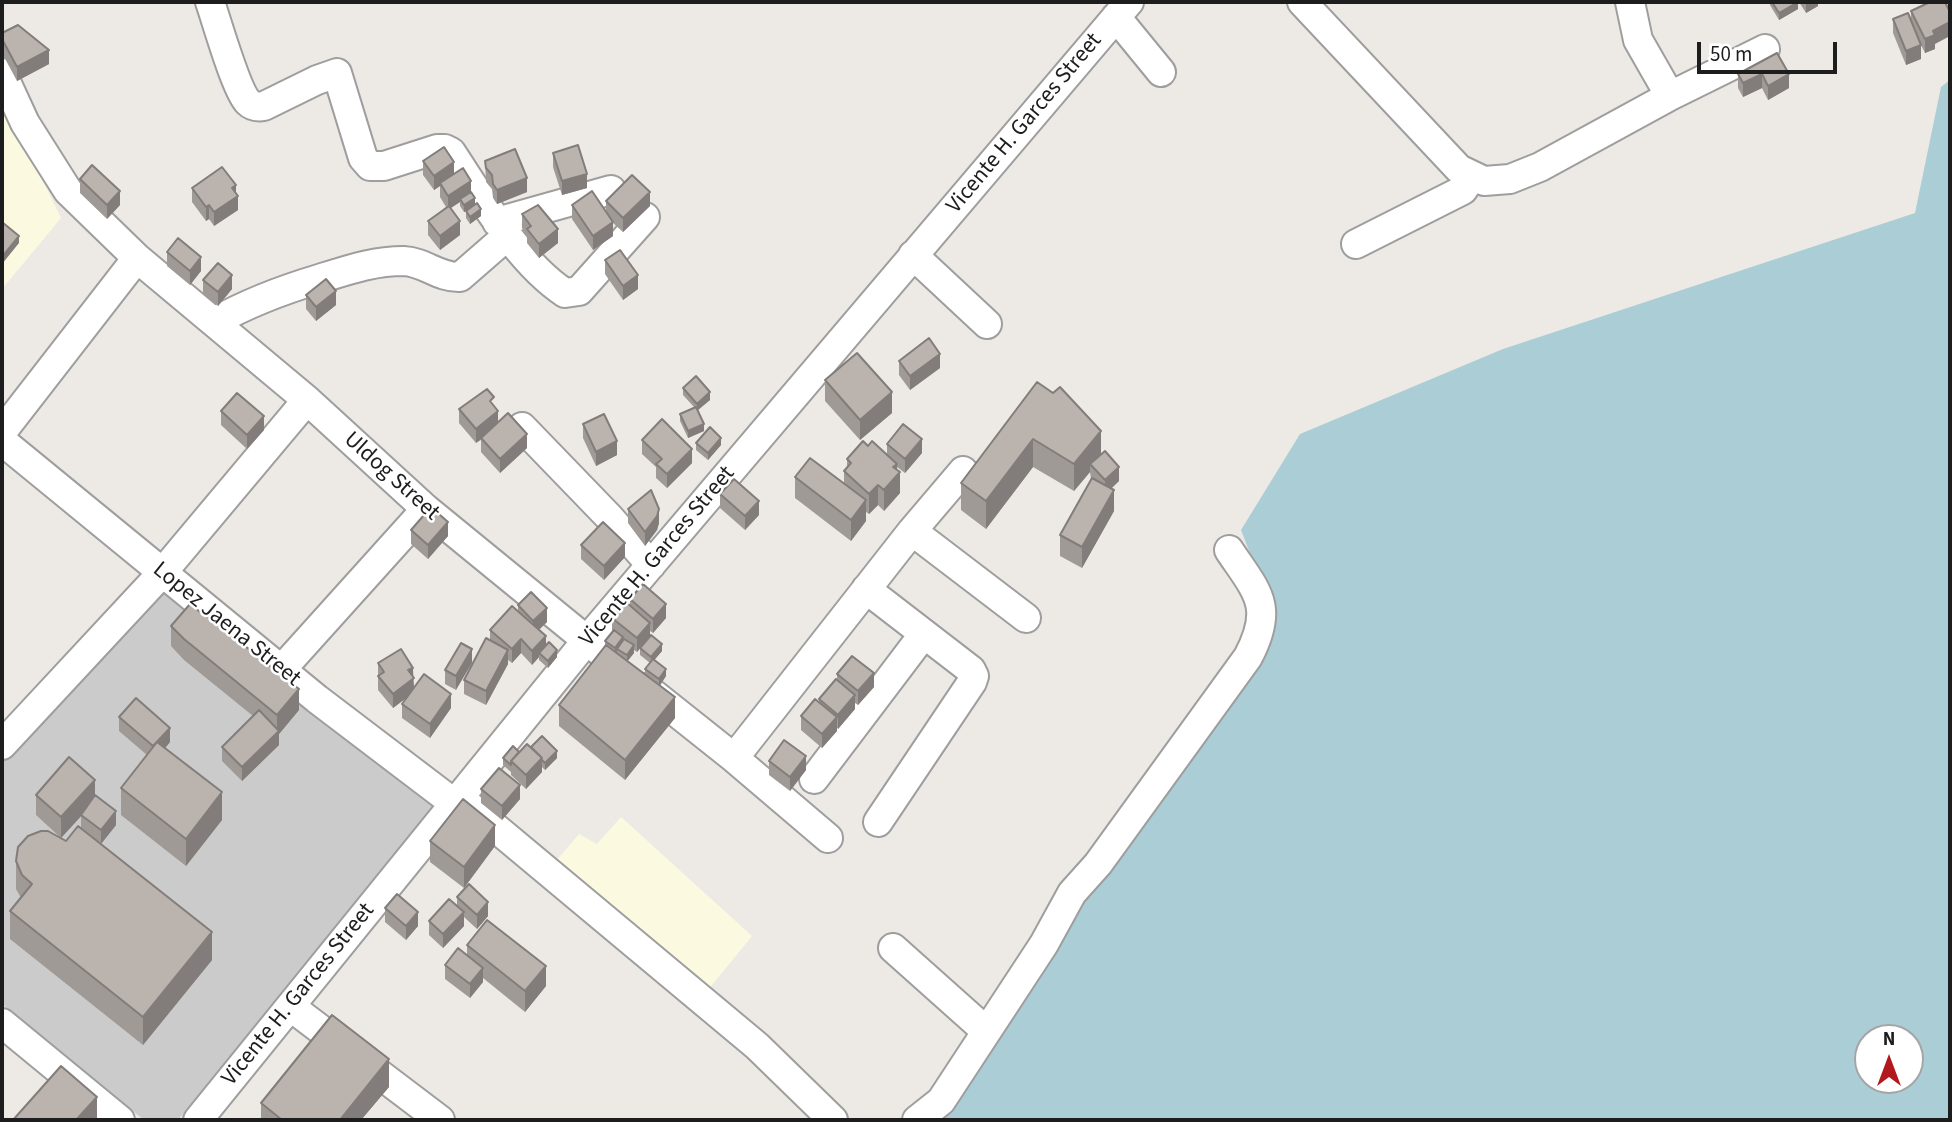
<!DOCTYPE html>
<style>
body{margin:0}
#map{position:relative;width:1952px;height:1122px;overflow:hidden;background:#edeae5;font-family:"Source Sans 3",sans-serif}
canvas{display:block}
.frame{position:absolute;inset:0;border:4px solid #1d1d1d;pointer-events:none}
.north{position:absolute;left:1854px;top:1024px;width:70px;height:70px;box-sizing:border-box;background:#fff;border:2px solid #a5a5a5;border-radius:50%;rotate:0deg;font-size:19px;font-weight:700;line-height:28px;text-align:center;color:#1d1d1d}
.north::after{content:'';display:block;margin:auto;width:24px;height:32px;background:#b3181d;clip-path:polygon(50% 0,100% 100%,50% 72%,0 100%)}
.scale{position:absolute;left:1697px;top:42px;width:140px;height:32px;box-sizing:border-box;border:4px solid #1d1d1d;border-top:0;padding-left:9px;font-size:21px;line-height:24px;white-space:nowrap;color:#1d1d1d;-webkit-text-stroke:5px #fff;paint-order:stroke}
</style>
<div id="map">
<canvas width="1952" height="1122"></canvas>
<div class="frame"></div>
<div class="north">N</div>
<div class="scale">50 m</div>
</div>
<script>
const g = document.querySelector('canvas').getContext('2d');
g.lineJoin = 'round';
function paint(path, color) { g.fillStyle = color; g.fill(path, 'evenodd'); }
function strokePath(path, color, width, dash) { g.strokeStyle = color; g.lineWidth = width; g.lineCap = dash ? 'butt' : 'round'; g.setLineDash(dash || []); g.stroke(path); }
function label(font, color, halo, rows, align = 'center') {
  g.font = font + ' "Source Sans 3",sans-serif'; g.lineWidth = 5; g.setLineDash([]); g.textBaseline = 'middle'; g.strokeStyle = halo; g.fillStyle = color; for (const [text, x, y, turn = 0] of rows) {
    g.save(); g.translate(x, y); g.rotate((+turn || 0) * Math.PI / 180); g.textAlign = isNaN(turn) ? turn : align; if (halo) g.strokeText(text, 0, 0); g.fillText(text, 0, 0); g.restore();
  }
}
const education = new Path2D(`
 M2 97 61 218 2 289Z
 M621 817 752 936 703 996 551 867 579 834 597 844Z`);
const religious = new Path2D(`
 M163 588 434 805 178 1120H144L2 1004V761Z`);
const water = new Path2D(`
 M1950 80V1120H937L1103 866 1268 600 1241 530 1300 434 1503 349 1915 213 1941 87ZM1868 1038H1910V1080H1868Z`);
const minor = new Path2D(`
 M210 2C217 22 236 90 248 102 253 107 258 107 264 106L317 80 337 73 363 158 370 166H384L437 149H445L451 152C481 197 519 263 565 293L579 291 645 217
 M1302 2 1459 169 1484 181 1510 179 1540 167 1670 96
 M1630 2 1638 40 1670 96 1765 49
 M1116 17 1161 72
 M2 73 25 123 68 191 137 258 307 400 426 509 601 652
 M497 222 611 190
 M1356 244 1463 190 1472 176
 M913 255 987 324
 M214 322C248 303 282 290 319 279 348 270 373 261 404 261 425 262 439 278 460 277L507 236
 M522 427 609 517 651 565
 M2 432 137 258
 M2 441 317 699 455 804
 M912 531 1026 618
 M866 589 971 670 974 676 972 682 878 822
 M281 670 426 509
 M646 688 734 758 828 838
 M2 745 162 573 307 400
 M734 758 912 531 963 471
 M814 779 923 635
 M467 804 757 1046 833 1120
 M893 948 986 1031
 M291 1007 440 1120
 M2 1023 120 1120
 M198 1120 587 640 1129 2
 M917 1120 941 1101 1044 944 1072 893 1098 864 1248 657C1275 606 1257 592 1229 550`);
const wall = new Path2D(`
 M1770 2H1798V9L1779 20 1770 5Z
 M1799 2H1818V6L1806 13Z
 M1911 11 1935 44V49L1925 53 1920 43 1921 59 1906 65 1893 33V19L1911 20Z
 M2 33 49 64 17 81 2 53Z
 M1777 53 1789 88 1768 100 1762 88 1743 97 1738 88V74Z
 M553 153 587 188 562 195 553 167Z
 M423 161 454 174 471 192 475 204 481 216 470 224 466 218V211L464 212 460 206V202L450 208 460 235 440 250 428 235V221L446 207 440 197V186L434 190 423 175Z
 M485 161 527 192 497 204 493 198 492 189 486 182Z
 M80 179 120 205 107 219 80 193Z
 M192 188 236 193 238 210 214 226 209 219 206 221 192 202Z
 M606 201 650 206 623 232 613 223V236L593 250 572 219V205L606 211Z
 M522 214 558 243 539 258 527 243V236L522 228Z
 M167 252 201 271 190 285 167 266Z
 M605 260 638 289 623 300 605 274Z
 M203 280 232 289 218 306 203 294Z
 M306 295 336 305 316 321 306 309Z
 M899 361 940 368 910 390 899 375Z
 M825 380 892 413 860 440 825 401Z
 M1037 382 1101 454 1119 481 1111 489 1114 511 1082 568 1060 556V535L1091 479 1090 472 1074 491 1033 467 986 529 961 510V483Z
 M683 388 710 400 697 410 704 431 688 438 680 421V414L694 407 683 395Z
 M494 406 498 422 527 448 500 473 481 452V440L476 443 459 423V409Z
 M221 411 264 430 247 449 221 425Z
 M583 424 617 455 596 466 583 438Z
 M642 440 692 463 667 488 656 478V467L642 454Z
 M696 443 721 445 708 460 696 450Z
 M887 444 922 453 905 473 897 467 900 493 884 511 878 505 869 514 866 512V521L851 541 795 498V477L844 484V471L847 468V459L868 446 887 454Z
 M720 494 759 515 745 530 720 508Z
 M628 509 659 523 657 530 645 546 628 523Z
 M411 530 448 536 428 559 411 544Z
 M581 545 625 557 604 580 581 559Z
 M630 599 666 618 653 633 650 631V636L662 651 654 660 666 676 660 686 675 718 625 780 559 726V705L605 645V641L612 632V618L630 605ZM640 648V655L650 663 645 669V675L627 661 634 653V650L637 652Z
 M518 605 547 622 539 630 546 645 557 657 548 668 539 660V657L532 665 521 653 512 663 508 660V664L486 705 464 694V680L490 640V630L518 611Z
 M171 626 299 710 279 734V745L242 781 222 761V747L253 716 184 660 171 646Z
 M461 643 456 690 445 684V670Z
 M378 663 413 677 414 687 451 708 430 738 402 718V704L406 698 393 708 378 690Z
 M837 674 874 687 858 705 855 703V709L838 729 837 728V731L822 748 801 730V716L819 703V699L837 680Z
 M119 717 170 742 165 748 222 820 186 866 121 815V788L147 755 119 731Z
 M531 747 557 758 545 770 542 767V772L526 789 511 775V772L503 765V758Z
 M769 761 806 770 790 791 769 775Z
 M481 789 520 799 502 820 481 803Z
 M36 795H95L116 825 101 844 86 833 212 960 143 1045 10 939V911L21 898 16 889V861L66 841 81 828V816L61 838 36 815Z
 M430 841 495 846 464 888 430 862Z
 M457 897 488 916 477 929 464 917V926L443 948 429 935V921L457 906Z
 M385 908 418 926 406 940 385 922Z
 M467 945 546 986 525 1012 483 978V982L470 998 445 979V965L467 955Z
 M389 1087 361 1120H261V1103Z`);
const shadedWall = new Path2D(`
 M1798 2V9L1779 20V13Z
 M1806 2H1818V6L1806 13Z
 M1950 22V36L1935 44V49L1925 53V39L1933 31Z
 M1921 45V59L1906 65V51Z
 M49 50V64L17 81V67Z
 M1762 74V88L1743 97V83Z
 M1789 74V88L1768 100V86Z
 M454 162V176L440 183V186L434 190V176Z
 M587 174V188L562 195V181Z
 M527 178V192L497 204V190Z
 M471 181V195L460 199V202L448 210V196Z
 M236 185V197L238 196V210L214 226V212L232 188Z
 M120 191V205L107 219V205Z
 M650 192V206L623 232V218Z
 M475 198V205L464 212V205Z
 M209 205V219L206 221V207Z
 M481 209V216L470 224V217Z
 M460 221V235L440 250V236Z
 M613 222V236L593 250V236Z
 M558 229V243L539 258V244Z
 M19 236V243L2 264V257Z
 M201 257V271L190 285V271Z
 M232 275V289L218 306V292Z
 M638 275V289L623 300V286Z
 M336 291V305L316 321V307Z
 M940 354V368L910 390V376Z
 M710 392V400L697 411V404Z
 M892 392V413L860 440V420Z
 M498 411V425L476 443V429Z
 M264 416V430L247 449V435Z
 M704 424V431L688 438V431Z
 M1101 431V458L1090 464V472L1074 491V464Z
 M527 434V448L500 473V459Z
 M721 438V445L708 460V453Z
 M922 439V453L905 473V459Z
 M1033 439V467L986 529V501Z
 M617 441V455L596 466V452Z
 M692 449V463L667 488V474Z
 M897 464V475L900 472V493L884 511V490L893 467Z
 M1119 467V481L1105 494V480Z
 M878 485V505L869 514V494Z
 M1114 490V511L1082 568V547Z
 M866 500V521L851 541V520Z
 M759 501V515L745 530V516Z
 M659 509V523L657 530 645 546V532Z
 M448 522V536L428 559V545Z
 M625 543V557L604 580V566Z
 M666 604V618L653 633V619Z
 M547 608V622L533 635V621Z
 M650 623V637L637 652V638Z
 M546 636V650L539 653V657L532 665V651Z
 M623 637V644L617 649V652L615 655V648Z
 M521 639V653L512 663V649Z
 M662 644V651L651 664V657Z
 M634 645V653L627 662V655Z
 M472 649V663L456 690V676Z
 M508 650V664L486 705V691Z
 M557 650V657L548 668V661Z
 M413 668 414 692 393 708V694L408 670Z
 M666 669V676L659 686V679Z
 M874 673V687L858 705V691Z
 M299 689V710L279 734V745L242 781V767L277 732V715Z
 M451 694V708L430 738V724Z
 M855 695V709L838 729V715Z
 M675 697V718L625 780V760Z
 M837 717V731L822 748V734Z
 M170 728V742L154 761V747Z
 M557 751V758L545 770V763Z
 M806 756V770L790 791V777Z
 M542 758V772L526 789V775Z
 M95 780V801L61 838V817Z
 M520 785V799L502 820V806Z
 M222 792V820L186 866V839Z
 M116 811V825L101 844V830Z
 M495 825V846L464 888V867Z
 M488 902V916L477 929V915Z
 M418 912V926L406 940V926Z
 M464 912V926L443 948V934Z
 M212 932V960L143 1045V1017Z
 M546 966V986L525 1012V991Z
 M483 968V982L470 998V984Z
 M389 1059V1087L361 1120H340Z
 M97 1097V1120H76Z`);
const building = new Path2D(`
 M1772 2H1798L1779 13Z
 M1930 2H1945L1950 12V22L1933 31 1935 35 1925 39 1911 11Z
 M1908 13 1921 45 1906 51 1893 19Z
 M18 25 49 50 17 67 2 39V33Z
 M1777 53 1789 74 1768 86 1762 74 1743 83 1738 74Z
 M578 145 587 174 562 181 553 153Z
 M444 147 454 162 434 176 423 161Z
 M515 149 527 178 497 190 493 184 492 175 486 168 485 161Z
 M92 165 120 191 107 205 80 179Z
 M222 167 236 185 232 188 238 196 214 212 209 205 206 207 192 188Z
 M463 168 471 181 448 196 440 183Z
 M632 175 650 192 623 218 606 201Z
 M592 191 613 222 593 236 572 205Z
 M471 192 475 198 464 205 460 199Z
 M477 203 481 209 470 217 466 211Z
 M538 205 558 229 539 244 527 229 531 226 522 214Z
 M449 206 460 221 440 236 428 221Z
 M2 222 19 236 2 257Z
 M178 238 201 257 190 271 167 252Z
 M620 250 638 275 623 286 605 260Z
 M218 263 232 275 218 292 203 280Z
 M326 279 336 291 316 307 306 295Z
 M929 338 940 354 910 376 899 361Z
 M857 353 892 392 860 420 825 380Z
 M696 376 710 392 697 404 683 388Z
 M1037 382 1053 393 1060 387 1101 431 1074 464 1033 439 986 501 961 483Z
 M487 389 494 397 490 401 498 411 476 429 459 409Z
 M237 393 264 416 247 435 221 411Z
 M696 407 704 424 688 431 680 414Z
 M508 413 527 434 500 459 481 438Z
 M604 414 617 441 596 452 583 424Z
 M662 419 692 449 667 474 656 464 662 459 642 440Z
 M903 424 922 439 905 459 887 444Z
 M710 427 721 438 708 453 696 443Z
 M863 441 868 446 872 441 897 464 893 467 900 472 884 490 878 485 869 494 844 471 851 463 847 459Z
 M1105 451 1119 467 1105 480 1090 464Z
 M810 458 866 500 851 520 795 477Z
 M1092 478 1114 490 1082 547 1060 535Z
 M734 479 759 501 745 516 720 494Z
 M651 490 659 509 657 516 645 532 628 509Z
 M431 507 448 522 428 545 411 530Z
 M603 522 625 543 604 566 581 545Z
 M643 584 666 604 653 619 630 599Z
 M531 592 547 608 533 621 518 605Z
 M626 602 650 623 637 638 612 618Z
 M190 604 204 615 205 614 299 689 277 715 184 639 171 626Z
 M512 606 546 636 532 651 521 639 512 649 490 630Z
 M614 630 623 637 615 648 605 641Z
 M651 635 662 644 651 657 640 648Z
 M486 638 508 650 486 691 464 680Z
 M624 639 634 645 627 655 617 649Z
 M549 642 557 650 548 661 539 653Z
 M461 643 472 649 456 676 445 670Z
 M606 645 675 697 625 760 559 705Z
 M401 649 413 668 408 670 414 678 393 694 378 676 384 672 378 663Z
 M852 656 874 673 858 691 837 674Z
 M653 659 666 669 659 679 645 669Z
 M424 674 451 694 430 724 402 704Z
 M836 679 855 695 838 715 819 699Z
 M136 698 170 728 153 746 119 717Z
 M815 699 837 717 822 734 801 716Z
 M259 710 279 731 242 767 222 747Z
 M542 736 557 751 545 763 541 759 542 758 531 747Z
 M784 740 806 756 790 777 769 761Z
 M157 742 222 792 186 839 121 788Z
 M527 744 542 758 526 775 511 761Z
 M513 746 519 752 511 761V765L503 758Z
 M69 757 95 780 61 817 36 795Z
 M499 768 520 785 502 806 481 789Z
 M95 795 116 811 101 830 81 815Z
 M463 799 495 825 464 867 430 841Z
 M78 826 212 932 143 1017 10 911 32 884 22 875 16 861 18 847 28 836 41 831H48L66 841Z
 M469 884 488 902 477 915 457 897Z
 M397 894 418 912 406 926 385 908Z
 M449 899 464 912 443 934 429 921Z
 M487 920 546 966 525 991 467 945Z
 M458 948 483 968 470 984 445 965Z
 M332 1015 389 1059 340 1120H282L261 1103Z
 M61 1066 97 1097 76 1120H13Z`);
const streetNames = [
 ["Vicente H. Garces Street",1025,124,-50],
 ["Uldog Street",391,477,42],
 ["Vicente H. Garces Street",658,557,-50],
 ["Lopez Jaena Street",226,625,39],
 ["Vicente H. Garces Street",299,995,-51]
];
paint(education, '#fbfae0');
paint(religious, '#cbcbcb');
paint(water, '#aacdd6');
strokePath(minor, '#9e9e9e', 32);
strokePath(minor, '#fff', 28);
paint(wall, '#a09a96');
paint(shadedWall, '#827d7a');
paint(building, '#bab3ae');
strokePath(building, '#827d7a', 2);
label('23px', '#1d1d1d', '#fff', streetNames);
</script>
